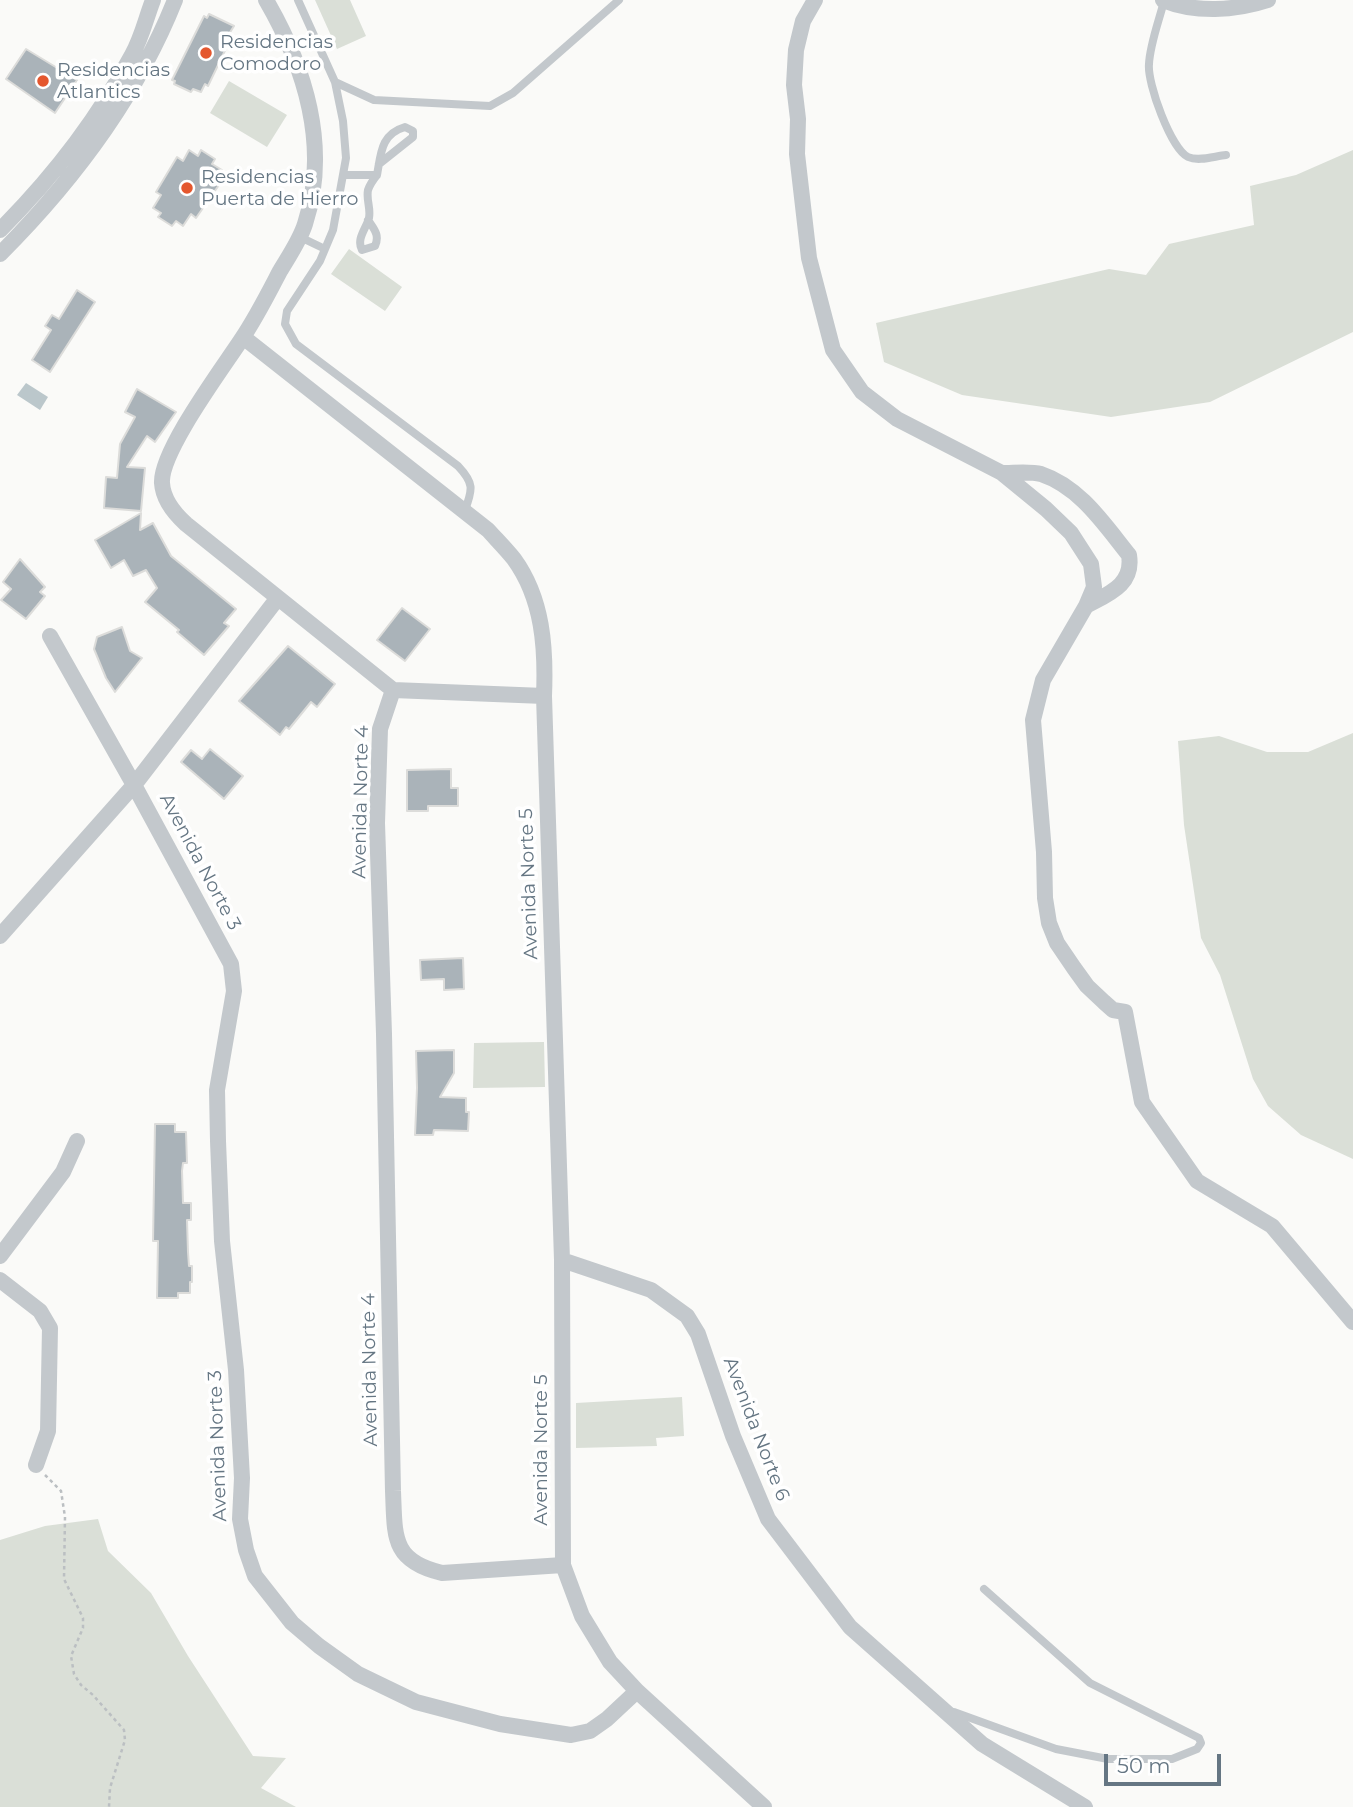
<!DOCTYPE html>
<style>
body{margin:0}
#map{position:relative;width:1353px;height:1807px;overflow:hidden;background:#fafaf8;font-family:Montserrat,sans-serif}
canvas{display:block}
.scale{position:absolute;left:1104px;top:1754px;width:117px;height:32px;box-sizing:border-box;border:4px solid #657683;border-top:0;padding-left:9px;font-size:21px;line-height:24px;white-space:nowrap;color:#657683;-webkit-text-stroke:5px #fff;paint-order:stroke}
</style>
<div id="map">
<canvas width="1353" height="1807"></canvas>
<div class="scale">50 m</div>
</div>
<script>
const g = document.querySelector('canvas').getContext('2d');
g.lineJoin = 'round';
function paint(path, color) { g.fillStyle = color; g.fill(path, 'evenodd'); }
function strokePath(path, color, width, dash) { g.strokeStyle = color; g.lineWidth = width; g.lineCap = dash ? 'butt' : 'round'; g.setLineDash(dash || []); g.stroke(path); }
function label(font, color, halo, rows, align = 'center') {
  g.font = font + ' Montserrat,sans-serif'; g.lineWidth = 7; g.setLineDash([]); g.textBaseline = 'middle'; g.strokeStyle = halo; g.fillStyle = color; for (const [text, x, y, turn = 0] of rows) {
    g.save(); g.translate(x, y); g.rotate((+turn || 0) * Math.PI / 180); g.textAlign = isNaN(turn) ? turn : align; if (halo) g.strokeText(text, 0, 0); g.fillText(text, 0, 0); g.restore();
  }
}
const green = new Path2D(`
 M315 0H350L366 36 337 49Z
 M229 81 287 115 267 147 210 113Z
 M1353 150V332L1210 402 1111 417 962 395 884 362 876 323 1109 269 1146 275 1169 244 1254 225 1250 186 1296 175Z
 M349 249 402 287 385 311 331 274Z
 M1353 733V1159L1301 1135 1268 1106 1253 1079 1220 975 1201 938 1184 825 1178 741 1219 736 1267 752H1308Z
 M544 1042 545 1087 473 1088 474 1043Z
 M682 1397 684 1436 656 1438 657 1446 576 1448V1403Z
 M98 1519 108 1551 151 1593 188 1656 253 1756 286 1758 261 1788 296 1807H0V1540L45 1526Z`);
const water = new Path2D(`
 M26 383 48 397 40 410 17 395Z`);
const building = new Path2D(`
 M209 14 234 26 229 34 232 36 208 86 205 84 201 92 193 89 191 92 174 84 175 81 172 80 204 16 207 18Z
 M26 49 77 80 55 113 6 79Z
 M189 150 198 156 201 150 215 159 212 164 222 170 214 182 219 185 196 218 191 214 183 226 176 221 172 226 158 217 161 213 153 208 161 195 156 192 177 157 183 161Z
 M77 290 95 302 50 372 32 360 51 330 45 326 52 315 59 319Z
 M137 389 176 412 155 442 147 436 127 467 145 468 141 511 104 508 106 477 117 478 120 444 135 417 125 412Z
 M141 513 140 530 153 523 171 556 236 609 224 623 229 626 204 655 177 632 179 630 145 602 157 588 146 570 133 576 124 560 111 568 95 540Z
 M20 559 45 587 40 592 45 596 26 619 1 600 11 589 3 582Z
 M402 608 430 629 405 661 377 640Z
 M122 627 130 651 142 658 115 692 106 678 94 649 97 637Z
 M288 646 335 684 317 707 311 702 289 729 286 727 280 735 239 701Z
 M210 749 243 776 224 799 181 762 191 750 202 759Z
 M451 769V788H458V806H428V811H407V770Z
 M463 958 464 989 444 990V979L421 980 420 960Z
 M454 1050V1073L440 1097 466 1098V1112H469L468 1131 434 1130 433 1135H415L417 1088 416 1051Z
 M155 1124H175V1132H186L187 1163H183L182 1171 183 1203H191V1220H187L188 1252 189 1266H192V1282H190V1293H178V1298H157L158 1241H153Z`);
const path = new Path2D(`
 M45 1475 61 1491 65 1517 64 1579 83 1618V1628L71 1656 74 1674 81 1685 93 1695 124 1730 125 1740 110 1788 109 1807`);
const service = new Path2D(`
 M298 0 335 82 343 121 346 158 333 230 320 261 287 311 285 324 296 344 458 466C474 483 473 489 465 510
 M1164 1C1159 21 1150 44 1149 64 1147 83 1171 149 1188 157 1199 162 1215 156 1226 155
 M335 82 374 100 490 106 513 93 619 0
 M343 175H377C373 180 370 184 368 190 366 200 371 208 369 218 366 229 356 239 362 250L375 246C380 235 374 229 368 220
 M377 175C381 153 381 134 405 127L413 131V137L379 164
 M300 237 325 249
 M954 1712 1056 1749 1108 1759H1172L1197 1749 1201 1743 1199 1738 1090 1683 984 1589`);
const minor = new Path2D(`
 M266 0C305 67 330 147 305 224 300 240 289 256 280 271 268 294 256 318 241 340 222 369 160 452 162 483 163 499 175 514 186 524L393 690 380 729 377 823 384 1034 393 1491C395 1536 391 1561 442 1573L563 1565
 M815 0 803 21 796 50 794 85 798 119 797 154 809 258 833 350 862 392 897 419 1002 473 1046 509 1071 533 1091 564 1094 587 1086 606 1043 680 1033 720 1044 852 1045 898 1049 923 1057 943 1074 968 1087 986 1104 1002 1113 1010 1125 1012 1142 1102 1197 1181 1272 1226 1353 1322
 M1163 0C1195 13 1235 11 1268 0
 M0 230C52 178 97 120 132 55 142 37 146 18 153 0
 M0 254C74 180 136 98 175 0
 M1002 473C1014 473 1030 471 1041 474 1080 487 1104 524 1129 555 1134 585 1108 594 1086 606
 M50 636 134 785 231 964 234 991 217 1090 218 1141 222 1241 236 1370 242 1478 240 1519 246 1550 255 1576 292 1623 319 1646 358 1674 416 1702 500 1724 571 1735 590 1731 607 1719 637 1691 610 1662 582 1616 563 1565 562 1260 544 696C546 648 543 599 514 559 506 549 497 540 488 530L243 337
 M393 690 544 696
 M0 936 134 785 277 599
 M0 1256 63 1172 77 1141
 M562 1260 651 1290 687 1316 698 1334 733 1436 768 1519 850 1627 982 1744 1085 1807
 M0 1280 40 1311 50 1328 48 1431 36 1465
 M637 1691 764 1807`);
const markers = [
 [206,53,7,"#e4572e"],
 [43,81,7,"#e4572e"],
 [187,188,7,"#e4572e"]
];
const poiNames = [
 ["Residencias",220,42],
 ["Comodoro",220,64],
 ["Residencias",57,70],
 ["Atlantics",57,92],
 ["Residencias",201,177],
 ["Puerta de Hierro",201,199]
];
const streetNames = [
 ["Avenida Norte 4",361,802,-89],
 ["Avenida Norte 3",200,862,62],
 ["Avenida Norte 5",529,884,-92],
 ["Avenida Norte 4",370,1370,-91],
 ["Avenida Norte 6",756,1429,69],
 ["Avenida Norte 3",218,1446,-92],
 ["Avenida Norte 5",541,1450,-90]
];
paint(green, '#dadfd7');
paint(water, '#bbc7cb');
paint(building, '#aab3b9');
strokePath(building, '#dcdcda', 2);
strokePath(path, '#bbbfc2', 2.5, [3.5, 3.5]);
strokePath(service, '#c3c8cc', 8);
strokePath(minor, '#c3c8cc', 16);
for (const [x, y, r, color] of markers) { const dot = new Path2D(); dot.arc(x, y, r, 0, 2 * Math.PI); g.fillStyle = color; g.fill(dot); strokePath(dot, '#fff', 2.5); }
label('19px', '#657683', '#fff', poiNames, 'left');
label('19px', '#657683', '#fff', streetNames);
</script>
